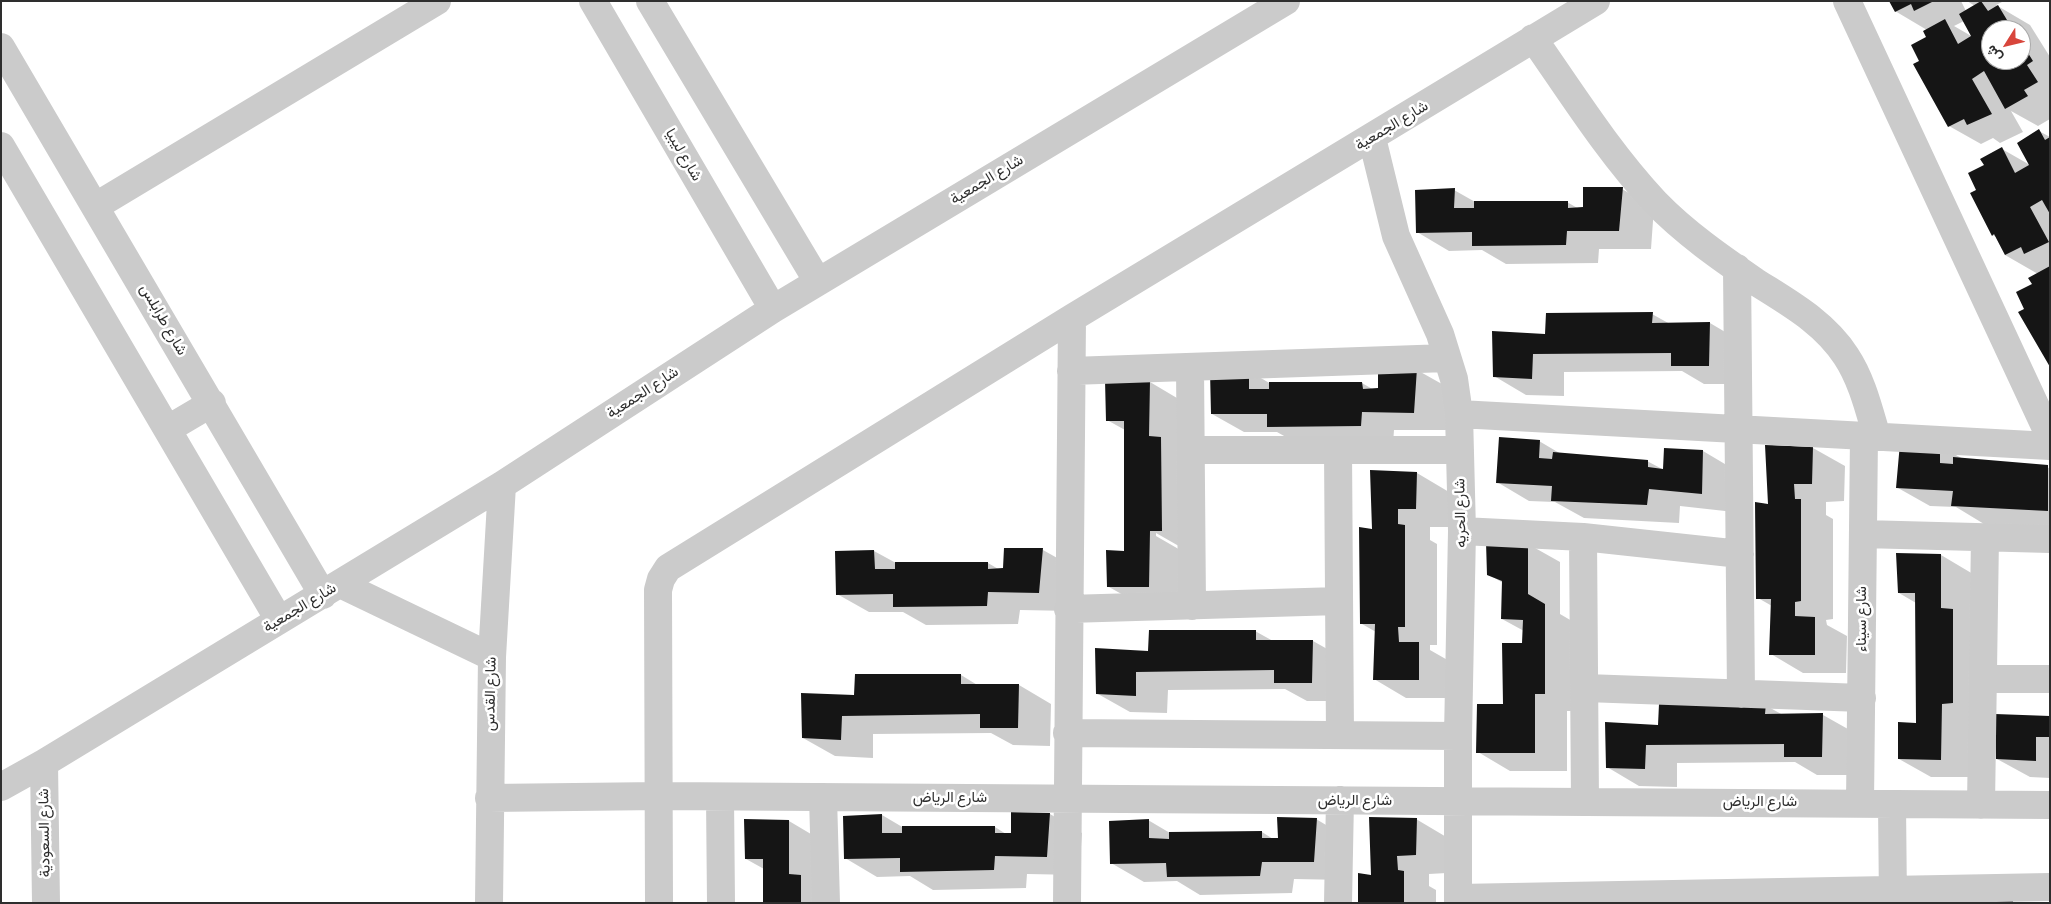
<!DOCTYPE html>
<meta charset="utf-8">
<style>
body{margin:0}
#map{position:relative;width:2051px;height:904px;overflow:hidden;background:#fff;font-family:Signika,Vazirmatn,sans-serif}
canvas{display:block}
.frame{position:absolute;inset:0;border:2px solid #2e2e2e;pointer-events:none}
.north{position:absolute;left:1981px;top:20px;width:50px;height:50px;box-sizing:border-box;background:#fff;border:1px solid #ababab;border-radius:50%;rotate:234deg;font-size:14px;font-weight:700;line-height:20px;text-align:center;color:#2e2e2e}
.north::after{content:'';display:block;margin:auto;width:18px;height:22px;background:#d8463c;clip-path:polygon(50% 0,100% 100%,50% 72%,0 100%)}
</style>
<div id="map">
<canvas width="2051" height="904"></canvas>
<div class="frame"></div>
<div class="north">ش</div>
</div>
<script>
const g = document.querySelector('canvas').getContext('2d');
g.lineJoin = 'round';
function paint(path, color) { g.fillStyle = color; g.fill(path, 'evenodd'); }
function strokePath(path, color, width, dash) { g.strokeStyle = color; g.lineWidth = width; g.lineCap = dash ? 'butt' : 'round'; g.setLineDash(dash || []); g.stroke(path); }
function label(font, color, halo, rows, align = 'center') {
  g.font = font + ' Signika,Vazirmatn,sans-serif'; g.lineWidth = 5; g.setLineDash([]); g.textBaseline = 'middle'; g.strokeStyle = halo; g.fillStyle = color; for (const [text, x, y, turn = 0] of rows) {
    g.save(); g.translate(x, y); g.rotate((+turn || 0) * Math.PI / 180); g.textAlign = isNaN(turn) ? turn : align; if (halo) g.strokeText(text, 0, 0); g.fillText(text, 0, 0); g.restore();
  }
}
const shadow = new Path2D(`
 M1890 1H1961L1966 11 1975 6 1967 1H2004L1996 5 2030 25 2050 57V119L2038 126 2011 111 2023 132 2000 143 1993 138 1981 144 1949 126 1920 62 1928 37 1927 30 1895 11ZM1964 21 1973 37 1954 26ZM1991 30H2021V60H1991Z
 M2039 131 2050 137V365L2026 309 2038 274 2005 255 1996 237 1993 235 1978 190 1985 166 2002 149 2030 165Z
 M1622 189 1654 207 1651 249H1599L1598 263 1506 264 1482 250 1449 251 1417 232 1454 190 1477 203 1567 202 1579 209 1585 208Z
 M1652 314 1670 324 1710 323 1742 342 1741 384H1704L1682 371 1564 372V396L1526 395 1494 376 1546 335Z
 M1417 370 1449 388 1446 430H1394L1393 444 1300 445 1277 432H1244L1212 414 1249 371 1271 384 1362 383 1374 390 1379 389Z
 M1150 382 1182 401 1184 549 1156 533V536L1182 551 1181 605H1141L1109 587 1126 552 1125 430 1107 420Z
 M1539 441 1561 454 1647 461 1664 470 1665 450 1703 451 1735 470 1734 512 1680 506 1679 523 1584 518 1555 502 1529 501 1497 482Z
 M1940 446 1963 459 2050 468V527L1984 524 1956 507 1930 506 1898 488Z
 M1813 448 1845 466 1844 501 1826 502V515L1833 519V619L1826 620 1827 625 1847 636 1846 673H1803L1771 654 1772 606 1758 598 1769 505Z
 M1417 473 1449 492 1448 527H1430V540L1437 544V645H1430V650L1451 662 1450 698H1406L1374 679 1376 632 1362 624 1373 530Z
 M1528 544 1560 562V614L1577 624V711H1567V771H1510L1478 752 1504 705 1524 645V631L1502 619 1503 583 1488 574Z
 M1043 550 1075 568 1071 611 1020 610 1018 624 926 625 903 612H869L837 594V552L874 551 896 563H988L1000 570Z
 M1941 555 1973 574 1972 777H1931L1899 759 1917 724 1916 603 1899 593Z
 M1255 631 1273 641H1313L1345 659 1344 701H1307L1285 689 1168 690 1167 713 1130 712 1098 694 1150 652Z
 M961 675 979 686 1019 685 1051 704 1050 746 1013 745 991 733 873 734V758L835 756 803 738 855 696Z
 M1765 705 1783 715H1823L1855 733 1853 775H1817L1795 762 1677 763V787L1639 786 1607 767 1659 726Z
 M2050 717V778L2030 777 1997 759Z
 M1012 814H1050L1082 833 1079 875 1027 874 1026 888 933 890 910 876 877 877 845 858 882 815 904 828 995 827 1006 834H1012Z
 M1316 819 1348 838 1345 880 1294 879 1292 893 1200 895 1177 881 1144 882 1111 863 1148 820 1170 833 1262 832 1273 839H1279Z
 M1416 819 1448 838 1447 873 1429 874V886L1436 890V903H1359L1373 876Z
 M789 821 821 840 833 903H765L764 869 746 859Z`);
const building = new Path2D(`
 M1889 1H1934L1914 11 1911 4 1895 12Z
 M1981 1 1988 11 1998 5 2013 30H1991V60H2021V42L2033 61 2027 65 2038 82 2024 90 2028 96 2005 109 1984 71 1972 79 1992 114 1967 125 1964 119 1948 127 1913 64 1919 61 1911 45 1926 37 1923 31 1945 19 1958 44 1971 36 1959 14Z
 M2039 129 2045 140 2050 137V214L2042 200 2030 207 2049 242 2024 254 2021 247 2005 255 1994 234 1992 236 1970 193 1976 190 1968 173 1984 165 1980 159 2002 147 2015 173 2029 165 2017 143Z
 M1583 187H1623L1619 231H1567L1566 245 1472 246V232L1416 233 1415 190 1455 188 1454 208H1474V201H1568V208L1583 207Z
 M2050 266V367L2018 312 2024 309 2016 292 2032 284 2028 278Z
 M1653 312 1652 323 1710 322 1709 366H1671V353L1533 354 1532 379 1493 377 1492 331 1545 334 1546 313Z
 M1378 368H1417L1414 413 1362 412 1361 426 1267 427V414H1211L1210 371 1249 370V389H1269V382H1362L1363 389 1378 388Z
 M1105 380 1150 381 1149 436 1161 437 1162 531H1150L1149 587H1107L1106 550 1124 551V421H1106Z
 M1499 437 1540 440 1539 458 1552 459 1553 452 1648 460V467L1663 469 1664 448 1703 450 1702 494 1649 489 1647 505 1551 501 1552 486 1496 483Z
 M1900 443 1940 445V463L1953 464V457L2048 465V511L1951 506 1953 491 1896 488Z
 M1765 445 1813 447 1812 484H1794L1795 499H1801V601L1795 602V616L1815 617V655H1769L1771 599H1756L1755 502 1768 504Z
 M1370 470 1417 472 1416 509H1398V524L1405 525V627H1398L1399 642H1419V680H1373L1375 624H1360L1359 527 1372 529Z
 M1486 542H1528V594L1545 604V694H1535V753H1476L1477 704H1503L1502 643H1522L1523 620 1501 619 1502 581 1487 575Z
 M1004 548H1043L1039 593 988 592 987 606 893 607V594L836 595 835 551 874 550 875 569H895V562H988V569L1003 568Z
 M1896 553 1941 554V608L1953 609V703L1942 704 1941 760 1898 759V722L1916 723 1915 593H1898Z
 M1149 630H1256V640H1313L1312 683H1274V670L1136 672V696L1096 694 1095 648 1148 651Z
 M855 674H961V684H1019L1018 728H980V714L842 716 841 740 802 738 801 693 854 695Z
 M1766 703 1765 714 1823 713 1822 757H1784V744L1646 745 1645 769 1606 768 1605 722 1658 725 1659 704Z
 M1995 714 2050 716V737H2036V761L1996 759Z
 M1011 812 1050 813 1047 857 995 856 994 870 900 872V858L844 859 843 816 882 814V833H902V826H995V833H1011Z
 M1277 817 1317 818 1314 862H1262L1260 876 1167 877 1166 863 1110 864 1109 821 1149 819V838L1169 839V832L1262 831V838H1278Z
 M1369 817 1417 818 1416 855 1397 856 1398 870 1404 871V903H1358V873L1371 875Z
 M744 819 789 820V874L801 875V903H763V859H745Z
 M1968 896 2013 898V903H1968Z`);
const minor = new Path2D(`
 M593 1 773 309
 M650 1 818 282
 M1847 1 2050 437
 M1533 38C1572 94 1609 153 1655 202 1685 233 1721 258 1756 282 1789 303 1824 322 1846 356 1862 380 1869 410 1877 437
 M1 47 323 595
 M1372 138 1396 236 1440 334 1454 379 1459 414 1462 531 1458 736V903
 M1 146 279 620
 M96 206 437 1
 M1737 268 1741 694
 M1190 367 1192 606
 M1071 371 1447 358
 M1459 414 2050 446
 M168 429 212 403
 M1192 450H1460
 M1338 450 1340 735
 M1462 531 1583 537 1740 554
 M1863 534 2050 539
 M1583 537 1585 802
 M340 584 492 657
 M1068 609 1339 601
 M1983 679H2050
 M1586 688 1862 698
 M1067 733 1458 736
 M44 763 46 903
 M1 787 44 763 502 485 773 309 1286 1
 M720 797 721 903
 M823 797 826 903
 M489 798 660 796 2050 805
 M1860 803 1864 436
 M1892 804 1893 903
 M1981 805 1985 537
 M1458 898 2050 887
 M489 903 492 657 502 485
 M659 903 658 590 661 579 668 568 1072 318 1596 1
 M1067 903 1072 318
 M1338 903 1340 800`);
const streetNames = [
 ["شارع الجمعية",1392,126,-31],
 ["شارع ليبيا",683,155,60],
 ["شارع الجمعية",987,180,-31],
 ["شارع طرابلس",163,320,60],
 ["شارع الجمعية",643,393,-33],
 ["شارع الحريه",1461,513,-91],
 ["شارع الجمعية",300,608,-31],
 ["شارع سيناء",1862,619,-90],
 ["شارع القدس",491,694,-89],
 ["شارع الرياض",950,798],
 ["شارع الرياض",1355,801],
 ["شارع الرياض",1760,802],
 ["شارع السعودية",45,833,-91]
];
paint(shadow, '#0003');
paint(building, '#151515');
strokePath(minor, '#cbcbcb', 28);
label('15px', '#2e2e2e', '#fff', streetNames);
</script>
